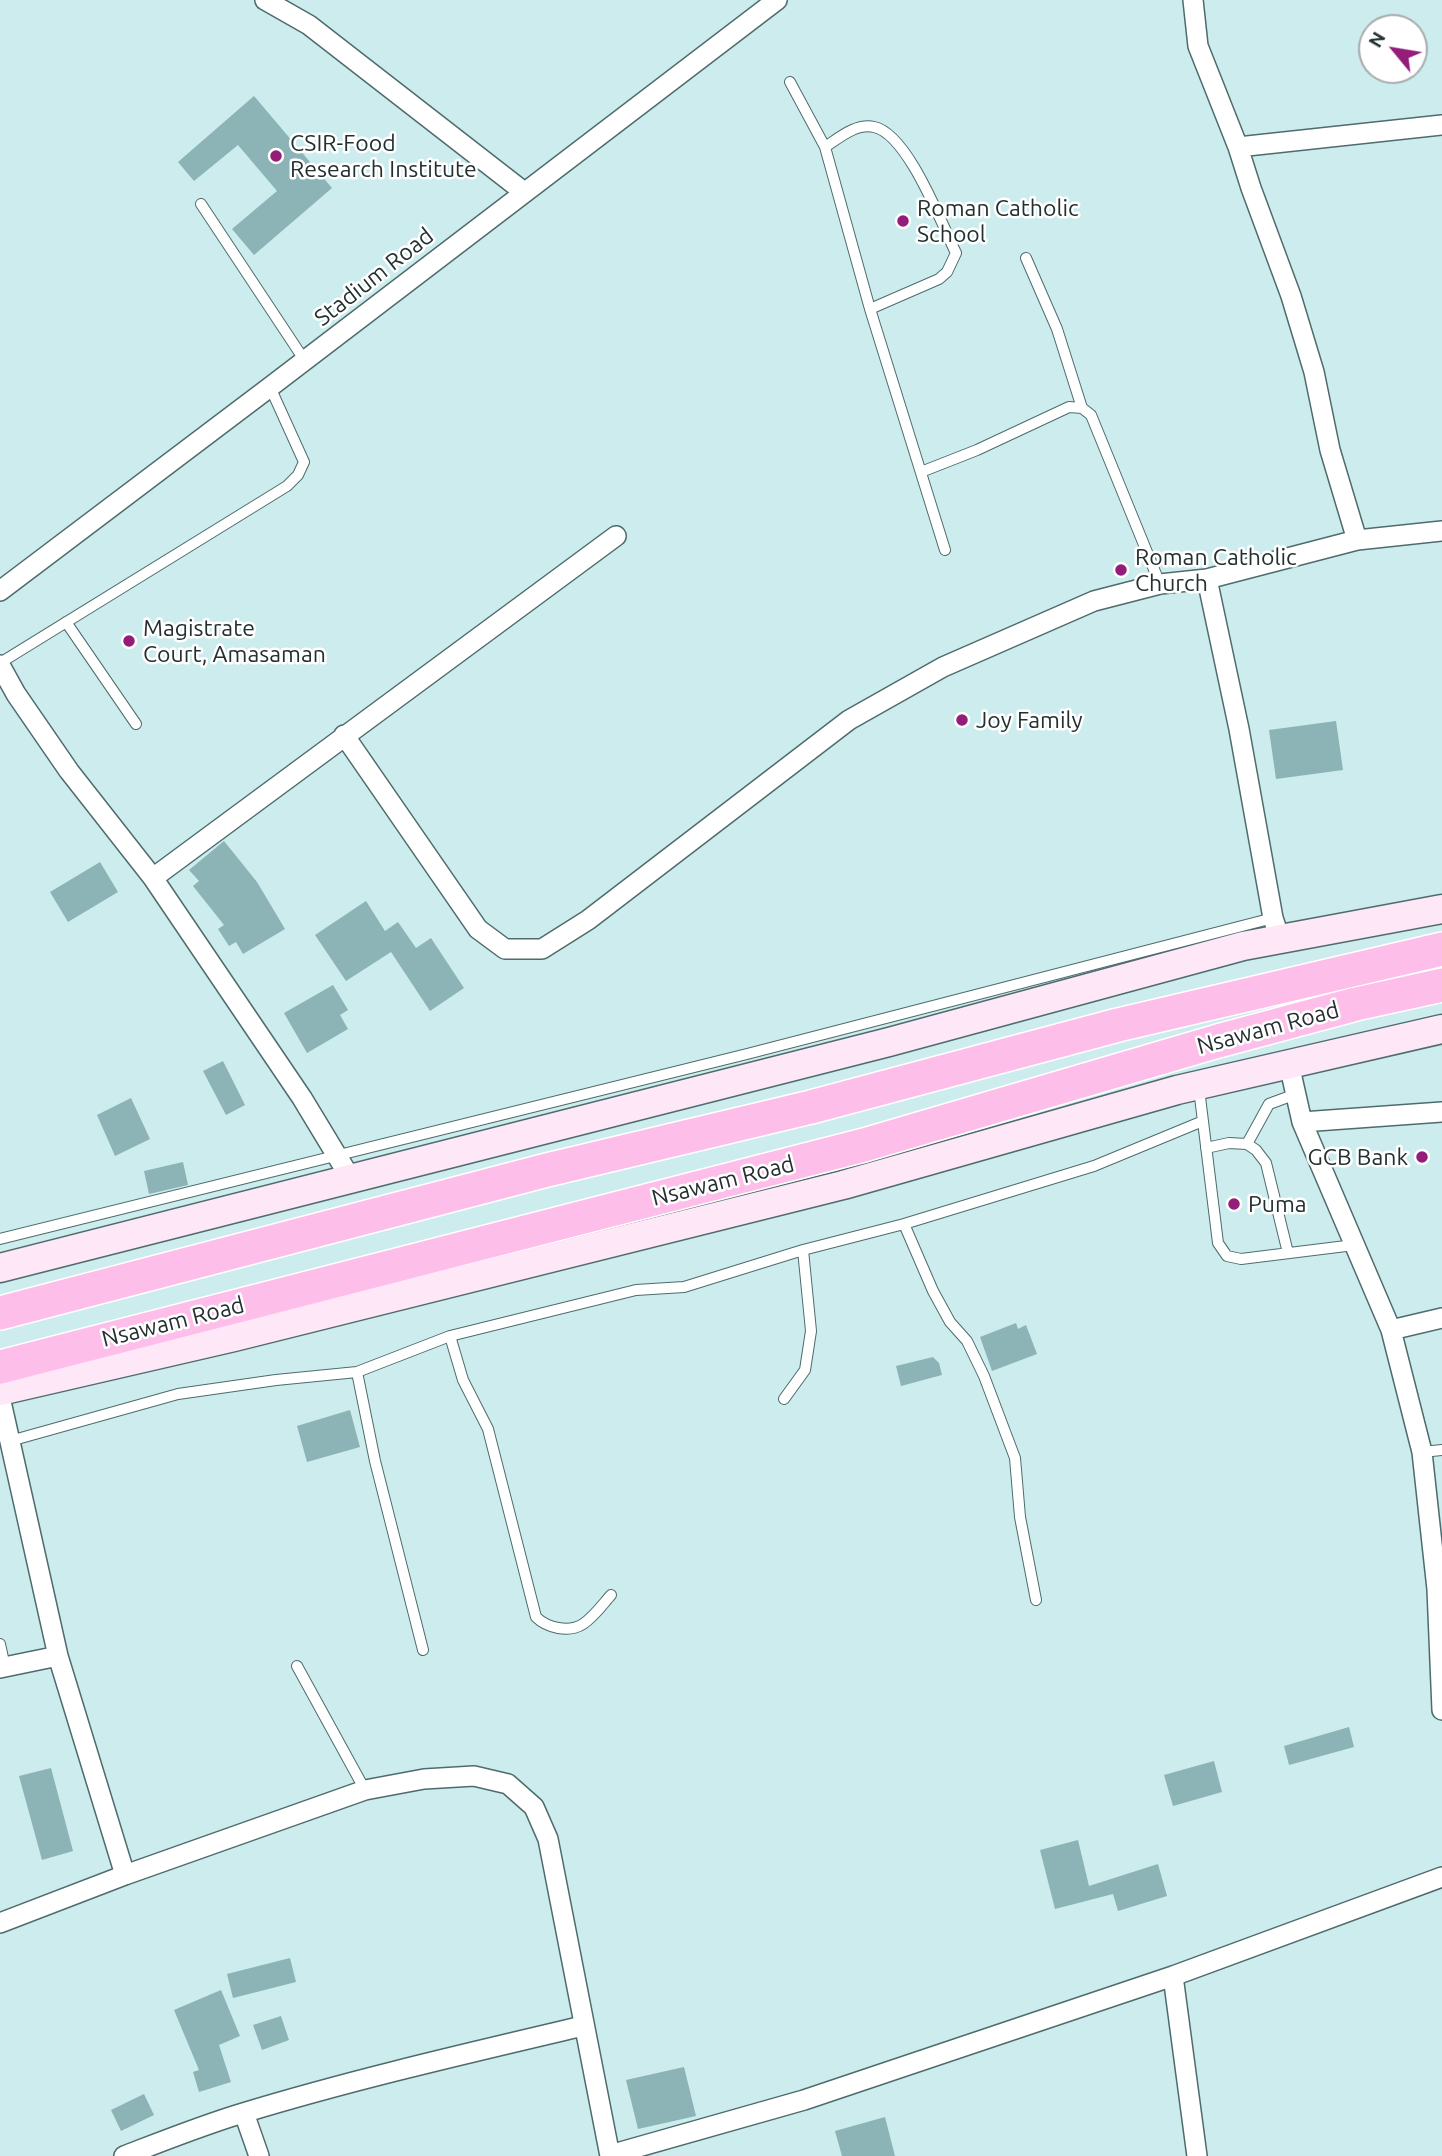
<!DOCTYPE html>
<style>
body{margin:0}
#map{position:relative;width:1442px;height:2156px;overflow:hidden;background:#cceced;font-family:Ubuntu,sans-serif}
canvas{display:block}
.north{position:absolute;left:1358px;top:14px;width:70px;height:70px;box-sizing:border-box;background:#fff;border:2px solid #a7acac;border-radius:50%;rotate:300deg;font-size:19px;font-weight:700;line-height:28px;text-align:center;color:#243030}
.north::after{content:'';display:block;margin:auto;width:24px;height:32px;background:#941d7a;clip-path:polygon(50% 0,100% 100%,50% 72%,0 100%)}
</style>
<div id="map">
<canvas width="1442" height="2156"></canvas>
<div class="north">N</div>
</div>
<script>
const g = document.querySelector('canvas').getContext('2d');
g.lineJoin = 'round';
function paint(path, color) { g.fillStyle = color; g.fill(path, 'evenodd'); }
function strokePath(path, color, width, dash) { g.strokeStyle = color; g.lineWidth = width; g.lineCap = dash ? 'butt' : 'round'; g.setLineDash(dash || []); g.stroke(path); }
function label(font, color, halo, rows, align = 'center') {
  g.font = font + ' Ubuntu,sans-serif'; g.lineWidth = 5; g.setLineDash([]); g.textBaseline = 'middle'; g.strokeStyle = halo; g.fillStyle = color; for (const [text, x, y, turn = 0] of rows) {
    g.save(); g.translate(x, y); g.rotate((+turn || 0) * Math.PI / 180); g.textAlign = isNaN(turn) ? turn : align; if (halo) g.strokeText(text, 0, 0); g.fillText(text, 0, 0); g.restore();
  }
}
const building = new Path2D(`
 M254 96 332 188 254 255 232 229 277 191 238 145 194 181 178 162Z
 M1336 721 1343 770 1276 779 1269 730Z
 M224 841 257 882 285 929 243 954 236 942 229 946 218 929 224 925 193 886 199 881 189 870Z
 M100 862 118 892 68 922 50 892Z
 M366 901 385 931 398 922 416 948 431 938 464 988 430 1011 391 952 346 981 315 935Z
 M333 985 348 1010 340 1015 348 1029 307 1053 284 1013Z
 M223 1061 245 1105 226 1115 203 1071Z
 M131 1098 150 1139 115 1156 97 1115Z
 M183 1162 188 1185 149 1194 144 1171Z
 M1016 1323 1018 1329 1026 1325 1037 1354 992 1371 980 1337Z
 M933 1357 939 1363 942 1375 901 1386 896 1366Z
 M350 1410 360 1447 307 1462 297 1426Z
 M1349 1727 1354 1747 1289 1765 1284 1746Z
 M1214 1761 1222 1792 1173 1806 1164 1775Z
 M51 1768 73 1851 42 1860 19 1776Z
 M1078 1840 1089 1886 1158 1864 1167 1896 1118 1911 1113 1894 1055 1909 1040 1850Z
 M290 1958 296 1982 233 1998 227 1974Z
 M221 1990 240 2036 219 2045 231 2082 199 2092 193 2072 199 2070 174 2010Z
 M281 2016 289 2040 262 2050 253 2025Z
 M684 2067 696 2116 638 2129 626 2080Z
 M144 2094 154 2115 121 2131 111 2110Z
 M885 2117 895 2156H842L835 2131Z`);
const service = new Path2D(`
 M790 82 825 147 870 309 945 550
 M825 147C839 138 856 123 874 127 908 134 941 223 956 253L947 272 939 279 870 309
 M201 204 305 361
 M1026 258 1057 329 1082 408
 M921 472 977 450 1069 407 1082 408 1091 415 1160 584
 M66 622 136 724
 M0 663 287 486 298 475 304 462 270 387
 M1199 1089 1218 1243 1227 1256 1241 1259 1354 1245
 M1247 1144 1269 1104 1296 1094
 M1206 1148 1229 1143 1247 1144 1256 1150 1266 1163 1288 1253
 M904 1224 933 1291 950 1322 967 1341 984 1376 1015 1458 1020 1517 1036 1600
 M0 1239 747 1054 1273 918
 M450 1336 463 1380 488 1429 536 1617C547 1628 569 1633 583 1624 594 1617 603 1604 611 1595
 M357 1372 375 1461 423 1650
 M784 1399 805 1370 811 1331 803 1250
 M10 1441 178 1394 276 1380 357 1372 450 1336 636 1290 684 1287 803 1250 904 1224 1094 1166 1203 1121
 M1422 1452 1442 1450
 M0 1644 5 1667
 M297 1666 365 1790`);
const minor = new Path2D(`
 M265 0 309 25 524 192
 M1193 0 1198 46 1238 147 1251 188 1291 296 1314 372 1330 450 1357 540
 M1238 147 1442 125
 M1207 579 1239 729 1273 918 1280 939
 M0 591 270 387 777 0
 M0 665 16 694 69 771 153 878 302 1098 351 1179
 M344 735 478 929 505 949H542L588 920 849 720 943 667 1094 601 1160 584 1207 579 1357 540 1442 531
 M153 878 616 536
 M1289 1064 1302 1122 1391 1330 1422 1452 1437 1589 1442 1710
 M1302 1122 1442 1112
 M1391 1330 1442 1318
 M0 1397 58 1656 125 1875
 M0 1668 58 1656
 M0 1923 125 1875 365 1790 424 1779 474 1776 508 1784 534 1807 548 1839 610 2156
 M1173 1976 1197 2156
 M244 2113 259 2156
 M610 2155 804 2100 1173 1976 1442 1877
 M124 2156C163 2141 203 2125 243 2113 355 2079 469 2053 583 2026`);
const secondary = new Path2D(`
 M0 1268 889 1042 1243 946 1442 909
 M0 1391 234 1337 843 1185 1177 1090 1442 1029`);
const trunk = new Path2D(`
 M0 1313 547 1170 811 1107 1118 1025 1442 949
 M0 1367 864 1145 1218 1041 1356 1004 1442 985`);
const markers = [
 [276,156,7,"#941d7a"],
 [903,221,7,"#941d7a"],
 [1121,570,7,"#941d7a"],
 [129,641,7,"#941d7a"],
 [962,720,7,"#941d7a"],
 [1422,1157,7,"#941d7a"],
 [1234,1204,7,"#941d7a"]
];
const poiNames = [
 ["CSIR-Food",290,143],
 ["Research Institute",290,169],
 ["Roman Catholic",917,208],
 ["School",917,234],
 ["Roman Catholic",1135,557],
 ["Church",1135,583],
 ["Magistrate",143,628],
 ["Court, Amasaman",143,654],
 ["Joy Family",976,720],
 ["GCB Bank",1408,1157,"right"],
 ["Puma",1248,1204]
];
const streetNames = [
 ["Stadium Road",374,277,-38],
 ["Nsawam Road",1268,1028,-15],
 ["Nsawam Road",723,1181,-14],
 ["Nsawam Road",173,1322,-14]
];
paint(building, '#8cb3b5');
strokePath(service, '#4f6b6c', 12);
strokePath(minor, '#4f6b6c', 22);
strokePath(secondary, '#4f6b6c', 31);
strokePath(trunk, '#fff', 36);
strokePath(service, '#fff', 10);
strokePath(minor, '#fff', 19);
strokePath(secondary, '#fee7f7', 28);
strokePath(trunk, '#febeea', 33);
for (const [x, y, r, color] of markers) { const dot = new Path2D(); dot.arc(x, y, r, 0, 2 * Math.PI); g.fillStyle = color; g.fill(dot); strokePath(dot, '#fff', 2.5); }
label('23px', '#243030', '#fff', poiNames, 'left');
label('23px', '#243030', '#fff', streetNames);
</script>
